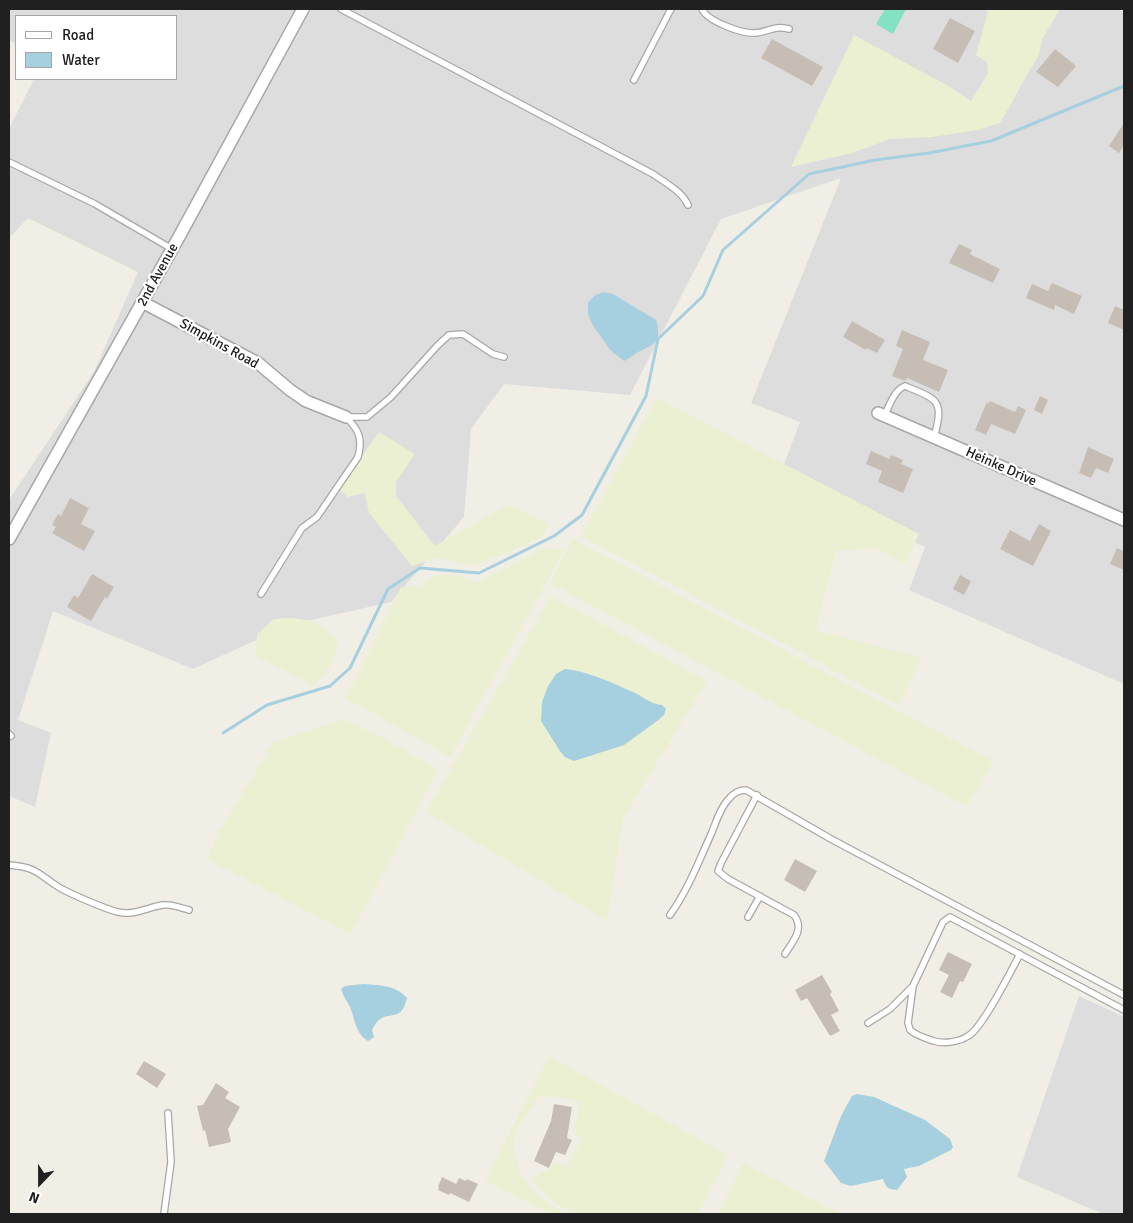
<!DOCTYPE html>
<style>
body{margin:0}
#map{position:relative;width:1133px;height:1223px;overflow:hidden;background:#f1eee6;font-family:Signika,sans-serif}
canvas{display:block}
.frame{position:absolute;inset:0;border:10px solid #202020;pointer-events:none}
.legend{position:absolute;left:15px;top:15px;width:162px;height:65px;box-sizing:border-box;background:#fff;border:1px solid #a6a6a6;margin:0;padding:6px 9px;list-style:none;font-size:15px;color:#202020}
.legend li{display:flex;align-items:center;gap:10px;height:25px}
.legend b{width:25px;border:1px solid #a6a6a6}
.north{position:absolute;left:15px;top:1158px;width:50px;height:50px;-webkit-text-stroke:4px #fff;paint-order:stroke;rotate:202deg;font-size:14px;font-weight:700;line-height:20px;text-align:center;color:#202020}
.north::after{content:'';display:block;margin:auto;width:18px;height:22px;background:#202020;clip-path:polygon(50% 0,100% 100%,50% 72%,0 100%)}
</style>
<div id="map">
<canvas width="1133" height="1223"></canvas>
<div class="frame"></div>
<ul class="legend">
<li><b style="height:6px;background:#fff"></b>Road</li>
<li><b style="height:14px;background:#a6cfdf"></b>Water</li>
</ul>
<div class="north">N</div>
</div>
<script>
const g = document.querySelector('canvas').getContext('2d');
g.lineJoin = 'round';
function paint(path, color) { g.fillStyle = color; g.fill(path, 'evenodd'); }
function strokePath(path, color, width, dash) { g.strokeStyle = color; g.lineWidth = width; g.lineCap = dash ? 'butt' : 'round'; g.setLineDash(dash || []); g.stroke(path); }
function label(font, color, halo, rows, align = 'center') {
  g.font = font + ' Signika,sans-serif'; g.lineWidth = 4.5; g.setLineDash([]); g.textBaseline = 'middle'; g.strokeStyle = halo; g.fillStyle = color; for (const [text, x, y, turn = 0] of rows) {
    g.save(); g.translate(x, y); g.rotate((+turn || 0) * Math.PI / 180); g.textAlign = isNaN(turn) ? turn : align; if (halo) g.strokeText(text, 0, 0); g.fillText(text, 0, 0); g.restore();
  }
}
const residential = new Path2D(`
 M9 9H1117L1124 12V684L909 590 925 547 778 480 800 422 751 403 841 178 721 219 630 395 504 384 471 429 464 517 391 602 289 625 193 669 53 611 18 720 51 733 35 807 9 796V500L94 372 138 272 28 218 9 238V129L34 79H176V16H16V44L9 40Z
 M1079 996 1124 1017V1214H1103L1017 1177Z`);
const farmland = new Path2D(`
 M983 9H1060L1043 38 1038 56 1000 123 978 130 931 137 890 139 852 153 791 167 854 35 950 87 971 101 988 73 987 62 976 55 988 12Z
 M657 398 919 534 905 564 874 548 836 551 816 630 922 658 899 705 581 536Z
 M379 432 415 454 396 482V496L435 546 509 504 549 524 540 538 475 566 435 558 412 566 369 513 365 493 347 497 339 489Z
 M573 539 993 761 967 807 550 583Z
 M543 548 564 550 450 757 346 698 401 587 421 586 435 575H458L476 583Z
 M551 596 707 681 623 818 607 921 426 812Z
 M291 618 314 621 338 639 336 652 331 665 316 684 313 686 256 656 257 634 274 619Z
 M344 719 389 741 438 770 351 934 207 859 219 832 273 743Z
 M549 1056 728 1155 698 1214H575L557 1204 541 1191 530 1178 536 1177 548 1169 554 1162 567 1167 581 1140 574 1130 580 1103 569 1098 539 1096 518 1127 514 1138V1152L519 1170 531 1189 546 1202 565 1214H551L485 1181Z
 M743 1163 841 1214H718Z`);
const pitch = new Path2D(`
 M885 9H906L893 34 876 24Z`);
const water = new Path2D(`
 M603 292 613 294 656 320 658 328V339C653 345 649 347 642 350 635 353 631 358 624 361L611 351 592 324 588 314V303L594 296Z
 M565 669C587 671 616 684 637 694 646 699 652 704 662 705L666 709 664 715 657 721 624 745 574 761 565 757 560 751 541 721 542 702 548 686 556 674Z
 M363 984C381 986 394 984 407 998 400 1028 384 1004 372 1030L374 1037 368 1041C356 1034 355 1020 350 1007 347 1001 343 996 341 989L345 986Z
 M857 1094 874 1097 925 1120 950 1139 953 1147 951 1150 919 1166 904 1169 907 1177 897 1190C888 1189 886 1188 883 1179L851 1186 841 1183 824 1161 841 1116 852 1096Z`);
const stream = new Path2D(`
 M223 733 267 705 330 686 350 668 388 589 420 568 479 573 554 536 582 515 646 396 658 339 703 296 723 250 809 174 875 160 929 153 991 141 1124 86`);
const building = new Path2D(`
 M950 18 975 31 958 63 933 49Z
 M772 39 823 67 812 86 761 58Z
 M1055 49 1076 66 1058 87 1036 72Z
 M1124 123V145L1119 153 1109 146Z
 M959 244 972 250 970 254 1000 269 993 283 949 263Z
 M1052 283 1082 296 1074 314 1055 305 1054 310 1026 298 1032 284 1048 291Z
 M1115 306 1124 310V330L1108 323Z
 M852 321 885 340 877 353 867 348 866 350 843 337Z
 M902 330 930 342 923 360 948 370 939 392 907 378 905 381 892 376 903 349 896 346Z
 M1040 396 1048 400 1042 414 1034 410Z
 M990 401 1015 412 1018 406 1026 410 1015 434 991 424 986 435 975 430 987 402 989 404Z
 M1088 447 1114 459 1108 473 1096 468 1091 478 1079 473Z
 M871 451 889 459 891 455 903 460 901 464 913 469 903 493 878 482 882 471 866 464Z
 M70 498 89 508 81 524 95 531 84 551 52 533 56 527 52 525 58 514 61 516Z
 M1039 524 1051 531 1033 566 1000 549 1010 530 1030 541Z
 M1117 548 1124 551V570L1110 564Z
 M92 574 114 587 107 599 105 597 91 621 67 607 74 595 78 598Z
 M960 575 971 581 964 595 953 589Z
 M795 859 817 871 805 892 784 880Z
 M948 952 972 964 963 982 960 981 952 998 940 992 949 975 939 970Z
 M822 975 832 992 830 994 839 1011 831 1015 840 1031 830 1036 807 998 801 1001 795 990Z
 M144 1061 166 1074 157 1088 136 1074Z
 M216 1083 229 1092 225 1098 240 1107 228 1129 231 1142 209 1147 205 1130 203 1131 197 1106 203 1105Z
 M554 1104 572 1107 567 1138 572 1140 565 1155 556 1152 549 1168 534 1161 551 1121Z
 M442 1177 456 1184 459 1178 466 1181 467 1179 478 1184 469 1202 450 1193 449 1195 438 1190 439 1188 438 1187Z`);
const service = new Path2D(`
 M341 9 653 174C665 183 682 191 688 205
 M702 9C707 21 742 34 755 33 770 32 772 25 789 29
 M634 80 671 9
 M9 162 95 204 172 249
 M884 416C890 405 894 390 905 386 939 400 944 400 934 438
 M346 417H367L391 397 438 345 449 335 463 334 493 354 504 357
 M261 594 302 528 317 517 358 457C363 439 359 430 346 417
 M9 734 11 736
 M757 795 721 863 718 871 728 879 794 915C805 929 793 941 785 954
 M9 865C37 867 38 874 60 888 71 894 105 909 118 912 134 916 148 907 163 905 172 904 181 908 189 910
 M670 915C688 890 699 861 712 832 716 822 720 809 727 801 732 794 738 790 746 790L831 839 1124 995
 M748 917 760 896
 M1020 954C1011 971 982 1029 968 1036 959 1042 944 1044 934 1041 925 1038 917 1036 910 1030L908 1023 913 986 943 922 950 917C1008 948 1066 979 1124 1010
 M868 1023 890 1009 913 986
 M164 1214 171 1162 168 1113`);
const minor = new Path2D(`
 M142 302 258 363 290 390 306 401 346 417
 M878 413 1124 520
 M9 539 180 235 303 9`);
const streetNames = [
 ["2nd Avenue",158,275,-61],
 ["Simpkins Road",219,344,29],
 ["Heinke Drive",1001,467,24]
];
paint(residential, '#dedddd');
paint(farmland, '#ecf0d2');
paint(pitch, '#83e2c3');
paint(water, '#a6cfdf');
strokePath(stream, '#a6cfdf', 3);
paint(building, '#c6beb5');
strokePath(service, '#a7a7a7', 8);
strokePath(minor, '#a7a7a7', 14);
strokePath(service, '#fff', 5.5);
strokePath(minor, '#fff', 11);
label('14px', '#202020', '#fff', streetNames);
</script>
